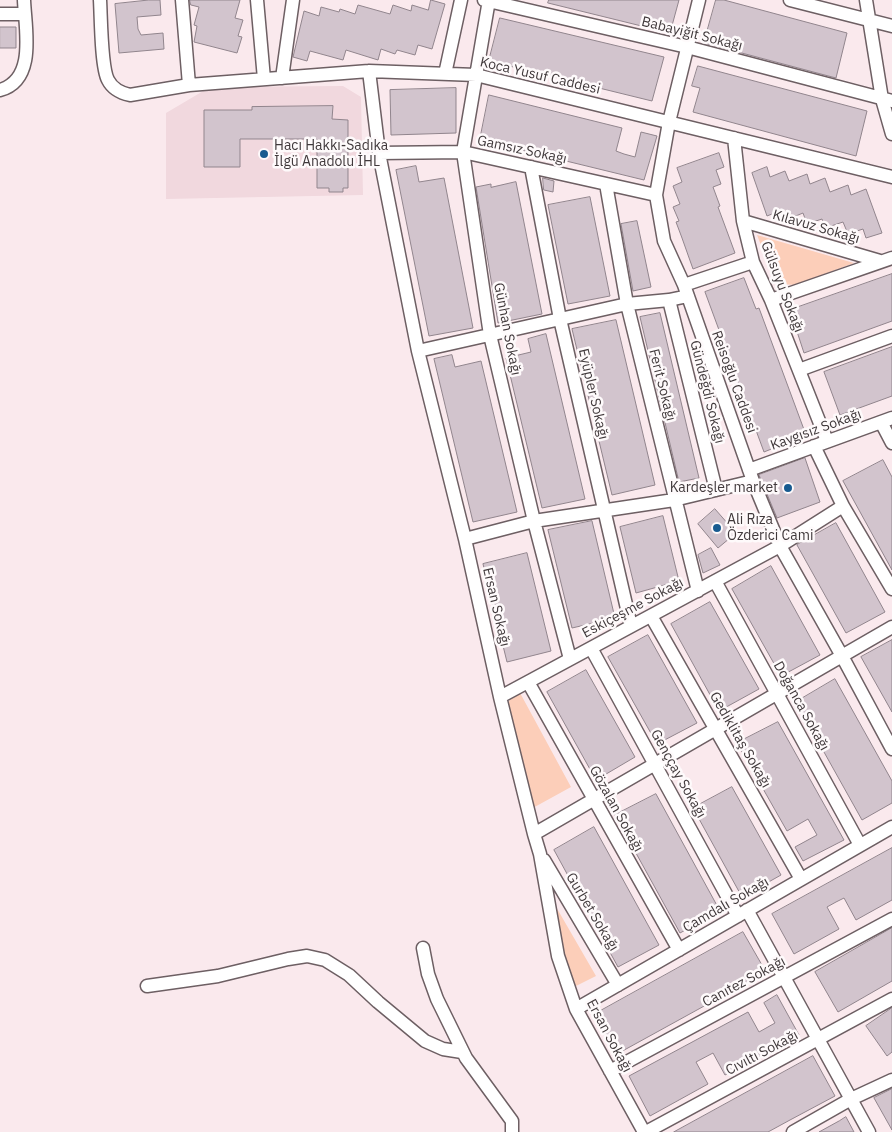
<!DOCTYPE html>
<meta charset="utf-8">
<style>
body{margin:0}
canvas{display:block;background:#fae9ed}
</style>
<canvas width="892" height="1132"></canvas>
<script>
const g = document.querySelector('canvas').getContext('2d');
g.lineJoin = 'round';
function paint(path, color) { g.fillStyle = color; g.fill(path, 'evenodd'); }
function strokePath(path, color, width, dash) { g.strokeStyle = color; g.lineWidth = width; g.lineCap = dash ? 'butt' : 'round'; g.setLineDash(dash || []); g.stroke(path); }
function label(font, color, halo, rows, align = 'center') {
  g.font = font + ' "IBM Plex Sans",sans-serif'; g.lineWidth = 5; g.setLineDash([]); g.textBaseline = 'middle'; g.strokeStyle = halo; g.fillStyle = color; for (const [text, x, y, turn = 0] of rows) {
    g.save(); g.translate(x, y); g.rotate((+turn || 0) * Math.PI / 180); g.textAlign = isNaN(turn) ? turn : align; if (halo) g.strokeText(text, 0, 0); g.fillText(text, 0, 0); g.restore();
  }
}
const built = new Path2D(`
 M343 86 361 97 363 195 166 199V113L210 87Z`);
const green = new Path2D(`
 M757 235 854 263 795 285 782 284 774 279Z
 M519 691 571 787 531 809 508 703 513 695Z
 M543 887 559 912 596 976 574 987Z`);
const building = new Path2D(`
 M149 0H160L161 15 137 17 138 29 141 35 163 33 164 49 119 53 115 4Z
 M190 0H240L235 18 243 20 238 36 242 37 237 53 194 42 197 26 194 25 199 7 191 5Z
 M431 0 445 4 432 49 418 45 415 55 397 50 395 54 381 49 378 60 346 50 343 60 310 51 307 61 293 57 304 11 319 16 321 7 339 12 340 9 355 14 358 5 390 14 393 5 411 11 412 5 428 10Z
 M549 0H679L670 33 548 3Z
 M716 0H724L847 33 836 78 704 43Z
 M500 18 664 57 652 101 489 61Z
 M0 27H16V48H0Z
 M698 66 867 111 856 156 693 112 700 88 692 86Z
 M456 88V133L391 135 390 90Z
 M489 95 622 128 616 151 624 154 635 157 641 132 657 136 644 180 480 140Z
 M333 106 332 119 348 120V188H343V192H329V188H317V139H240V167H204V110H252V107Z
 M719 153 724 167 716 170 721 184 713 187 720 206 718 207 735 253 693 269 682 238 676 222 679 221 673 207 680 204 673 186 682 182 677 168Z
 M416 166 419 182 444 178 473 328 429 336 396 170Z
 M767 167 770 177 785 171 789 181 807 174 810 184 825 178 830 192 848 185 851 195 866 189 882 233 866 238 863 229 848 234 843 222 825 228 822 219 807 224 803 213 786 220 782 210 767 216 752 173Z
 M543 178 554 181 553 192 544 190Z
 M516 182 542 314 498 323 476 187 491 184V187Z
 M590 197 610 296 568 304 548 205Z
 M637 221 651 287 633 291 621 224Z
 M892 274V321L804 353 790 310Z
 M744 278 756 309 759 308 806 435 764 452 705 292Z
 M660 313 699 478 679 482 640 317Z
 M616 320 655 485 612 495 572 329Z
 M546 334 585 499 542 508 506 358 531 352 528 339Z
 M892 347V396L840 415 824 372Z
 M452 355 455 367 481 361 517 512 473 522 434 359Z
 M805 458 820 502 777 518 759 475Z
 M883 460 892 477V570L843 481Z
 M715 509 736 533 718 548 698 524Z
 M663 516 679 581 636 593 620 527Z
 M592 521 615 618 572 628 548 530Z
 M836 523 885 612 846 633 797 545Z
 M711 548 720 565 703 573 698 555Z
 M527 553 551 651 507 662 483 564Z
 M771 566 820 655 781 676 732 589Z
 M710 602 759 689 719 711 671 624Z
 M648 635 697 723 657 744 608 657Z
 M892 640V712L861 657Z
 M586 670 635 757 596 780 547 692Z
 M835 679 892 781V803L862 820 796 702Z
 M778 722 844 840 803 861 795 847 817 835 808 819 787 831 737 743Z
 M732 787 781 875 742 897 693 808Z
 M656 794 720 911 680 933 615 815Z
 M594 827 659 945 618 967 554 850Z
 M892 848V900L856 920 844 898 836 902 827 907 839 929 794 954 772 914Z
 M892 928V981L838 1012 815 972Z
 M743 932 766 972 617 1054 595 1014Z
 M777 995 799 1035 725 1075 713 1053 696 1062 708 1084 650 1116 629 1076 748 1012 759 1032 775 1023 764 1003Z
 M892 1008V1052L887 1056 866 1026Z
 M813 1056 835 1096 790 1120 768 1132H674Z
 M892 1089V1130L874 1098Z
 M846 1117 854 1132H819L839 1121Z`);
const minor = new Path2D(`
 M100 0C101 16 101 67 108 80 112 88 121 93 130 95L189 85 369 71 476 75 892 177
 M182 0 189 85
 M257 0 264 79
 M484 0 687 47 892 101
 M489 0 463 152 490 335 534 521 570 659
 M699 0 669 122 656 195 664 241 684 285 753 481 780 546 842 656 892 749
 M790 0 892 26
 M866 0 882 99 892 134
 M0 14H24
 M369 71 379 153 418 351 465 539 500 697 534 834 540 854 558 956 576 1009 644 1132
 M445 74 461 0
 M282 78 293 0
 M0 90C37 80 25 28 24 0
 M734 138 743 221 753 262 771 300 827 441
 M379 153 463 152 656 195
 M531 167 560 319 631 626
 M606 184 627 304 698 591
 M743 221 880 261
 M684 285 753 262
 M669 300 716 490
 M771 300 892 258
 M418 351 627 304 669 300 688 296
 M799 370 892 336
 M881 422 892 443
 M814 446 843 506 892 589
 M749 470 892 418
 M465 539 534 521 674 500 753 481
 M715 581 860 845
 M651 616 801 879
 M591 648 738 916
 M528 682 679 950
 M500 697 780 546 843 506
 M534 834 892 627
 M544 860 618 985
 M747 910 869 1132
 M423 948 428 974 437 999 466 1058 512 1121V1132
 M147 986 218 976 288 959 307 956 325 960 349 975 378 1002 425 1041 443 1049 462 1052
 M576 1009 892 827
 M610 1071 892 919
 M646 1132 892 999
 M793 1132 851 1099 892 1080`);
const markers = [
 [264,154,5,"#185b90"],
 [788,488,5,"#185b90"],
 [717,528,5,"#185b90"]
];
const streetNames = [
 ["Babayiğit Sokağı",692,34,14],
 ["Koca Yusuf Caddesi",540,76,13],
 ["Gamsız Sokağı",522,150,12],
 ["Kılavuz Sokağı",816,227,16],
 ["Gülsuyu Sokağı",782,287,69],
 ["Günhan Sokağı",507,329,79],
 ["Reisoğlu Caddesi",734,382,70],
 ["Ferit Sokağı",662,385,76],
 ["Gündeğdi Sokağı",707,392,76],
 ["Eyüpler Sokağı",593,394,77],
 ["Kaygısız Sokağı",816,430,-20],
 ["Ersan Sokağı",496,607,77],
 ["Eskiçeşme Sokağı",633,608,-28],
 ["Doğanca Sokağı",801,706,61],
 ["Gediklitaş Sokağı",740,740,60],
 ["Genççay Sokağı",678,774,61],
 ["Gözalan Sokağı",616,809,61],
 ["Çamdalı Sokağı",726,905,-30],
 ["Gurbet Sokağı",592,912,59],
 ["Canıtez Sokağı",744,982,-28],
 ["Ersan Sokağı",609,1036,62],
 ["Cıvıltı Sokağı",762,1053,-28]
];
const poiNames = [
 ["Hacı Hakkı-Sadıka",274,146],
 ["İlgü Anadolu İHL",274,162],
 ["Kardeşler market",778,488,"right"],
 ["Ali Rıza",727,520],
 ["Özderici Cami",727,536]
];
paint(built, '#f1d8de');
paint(green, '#fcceb9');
paint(building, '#d2c4cd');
strokePath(building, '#91858d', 1);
strokePath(minor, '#6d5f63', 15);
strokePath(minor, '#fff', 12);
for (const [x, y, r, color] of markers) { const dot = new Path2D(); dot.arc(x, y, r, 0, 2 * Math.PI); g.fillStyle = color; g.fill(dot); strokePath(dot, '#fefafb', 2); }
label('14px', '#40393b', '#fefafb', streetNames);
label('14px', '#40393b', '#fefafb', poiNames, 'left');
</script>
